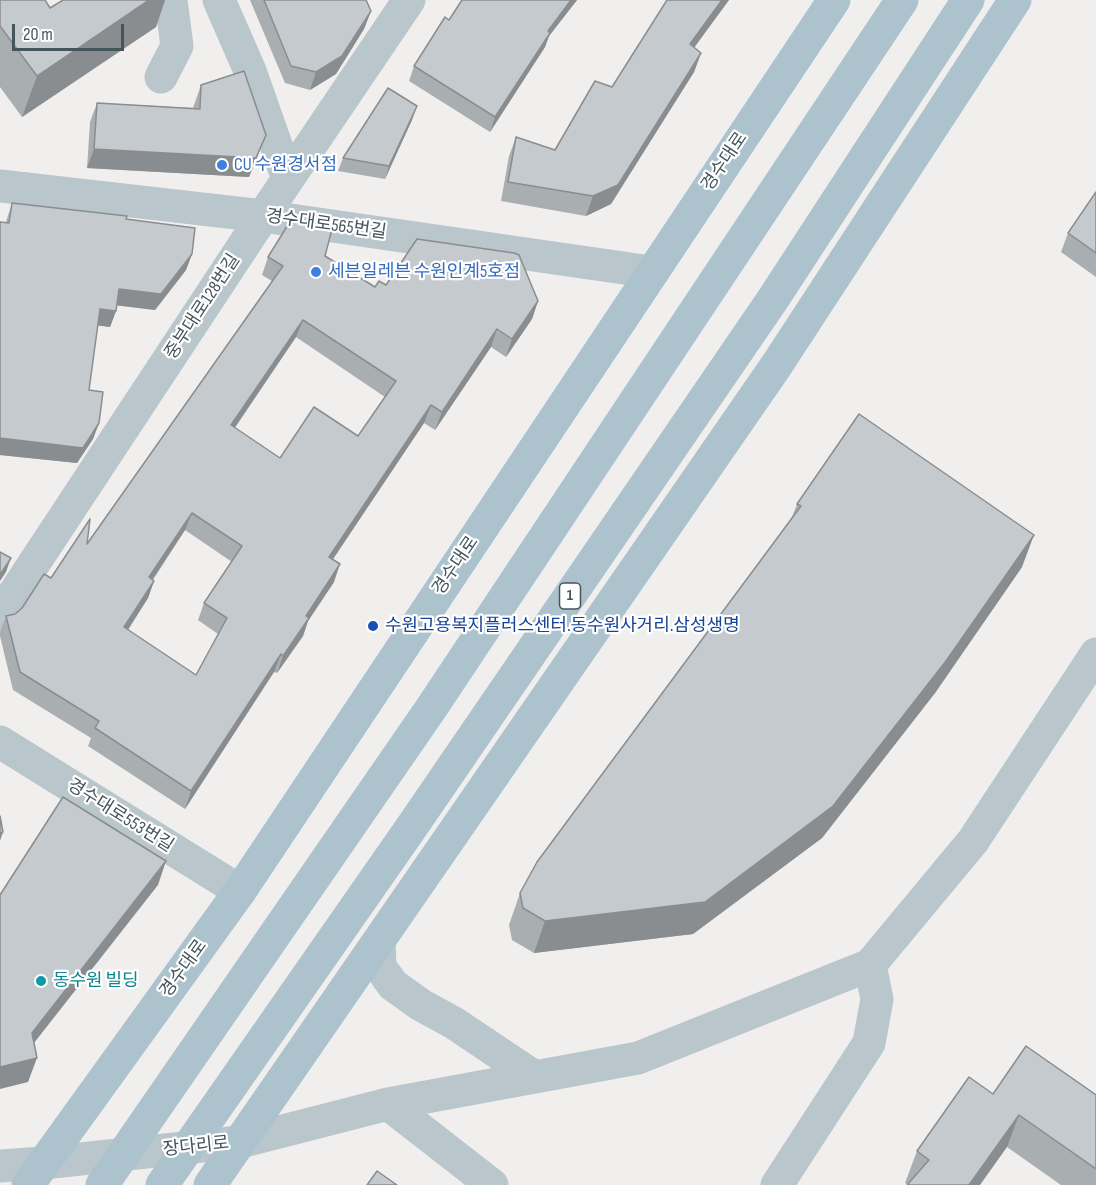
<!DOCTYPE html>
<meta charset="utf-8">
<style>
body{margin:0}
#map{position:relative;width:1096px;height:1185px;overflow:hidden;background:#f1eeee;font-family:"Sofia Sans Condensed",sans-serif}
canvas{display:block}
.scale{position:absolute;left:12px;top:24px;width:112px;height:27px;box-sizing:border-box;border:3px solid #45555c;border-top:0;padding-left:8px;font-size:18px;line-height:21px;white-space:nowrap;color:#45555c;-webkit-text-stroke:4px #fff;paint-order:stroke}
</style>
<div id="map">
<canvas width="1096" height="1185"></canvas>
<div class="scale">20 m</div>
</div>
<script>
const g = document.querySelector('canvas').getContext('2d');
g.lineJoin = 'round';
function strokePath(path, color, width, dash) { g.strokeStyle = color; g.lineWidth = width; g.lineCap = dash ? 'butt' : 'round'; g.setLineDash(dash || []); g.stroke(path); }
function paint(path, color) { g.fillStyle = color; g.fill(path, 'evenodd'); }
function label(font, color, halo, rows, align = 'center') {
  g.font = font + ' "Sofia Sans Condensed","Noto Sans KR",sans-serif'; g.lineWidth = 4.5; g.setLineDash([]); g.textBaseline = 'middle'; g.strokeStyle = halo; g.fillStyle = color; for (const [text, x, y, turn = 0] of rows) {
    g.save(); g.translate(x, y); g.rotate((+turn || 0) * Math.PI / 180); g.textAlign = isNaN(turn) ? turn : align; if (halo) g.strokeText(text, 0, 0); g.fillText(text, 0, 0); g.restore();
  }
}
const minor = new Path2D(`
 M219 0 250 71 288 179
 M161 77 177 46 171 0
 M0 186 263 216 651 272
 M0 615 263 216 409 0
 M0 742 240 891
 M379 941 380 967 393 985 421 1005 454 1023 533 1076
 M388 1104 492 1185
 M0 1166 43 1163 240 1142 388 1104 638 1058 870 965 973 841 1096 654
 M777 1185 869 1043 877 999 870 965`);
const major = new Path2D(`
 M28 1185 240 891 834 0
 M210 1185 776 366 1015 0`);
const majorBridge = new Path2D(`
 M102 1185 432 707 902 0
 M162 1185 413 825 773 299 968 0`);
const wall = new Path2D(`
 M0 0 50 8 63 0H165L156 27 22 117 0 87Z
 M250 0H366L371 11 364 29 336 74 310 90 285 83Z
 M462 0H577L549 36 545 47 490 132 409 81 414 66 449 20Z
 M729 0 694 47 701 53 694 72 611 204 586 216 501 201 509 156 516 137 555 150 612 87Z
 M201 85 266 135 249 177 87 168 90 122 97 103 193 108 194 105Z
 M412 120 385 179 338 171 343 158Z
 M1096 192V277L1061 252 1068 233Z
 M12 203 126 219 192 254 186 270 155 310 117 305 116 311 110 327 98 325 89 390 99 423 93 439 77 463 0 455V222H6Z
 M325 256 375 287 386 285 538 301 532 319 506 357 491 347 435 430 424 423 333 559 334 582 308 621 303 636 277 673 274 672 185 809 88 746 91 738 13 690 0 636V632L6 616 15 614 22 608 51 578 87 544 272 281 262 275 268 257ZM296 337 385 397 358 436 280 458 235 428ZM185 530 232 562 204 603 198 620 218 634 196 675 128 630 148 598 154 581 153 580Z
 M797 504 1022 567 935 693 822 838 693 934 534 953 512 940 509 925 520 893 792 517Z
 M993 1094 1096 1095V1185H1061L1007 1147 907 1184 905 1183 917 1151Z`);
const shadedWall = new Path2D(`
 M149 0H165L156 27 22 117 37 76Z
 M571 0H577L549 36 545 47 490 132 495 117 548 31Z
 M722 0H729L683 63 690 44Z
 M371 11 364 29 336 74 310 90 316 72Z
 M701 53 694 72 611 204 586 216 593 196Z
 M417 106 412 120 385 179 389 166Z
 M266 135 249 177 87 168 94 149Z
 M192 254 186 270 155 310 113 305 119 289Z
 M538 301 532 319 506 357 512 339Z
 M100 309 116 311 110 327 94 325Z
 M303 320 296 337 224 443 231 425Z
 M497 329 491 347 435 430 442 412Z
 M431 405 424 423 323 574 329 557Z
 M99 423 93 439 77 463 0 455V438Z
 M192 513 185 530 142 595 149 577Z
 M1034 535 1022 567 935 693 822 838 693 934 534 953 545 921Z
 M11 558 6 572 0 581V575Z
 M340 564 334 582 308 621 303 636 277 673 283 656 306 616Z
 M154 581 148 598 118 645 124 627Z
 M281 654 274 672 185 809 191 791Z
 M3 832 0 841V833Z
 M166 861 158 885 23 1057 32 1033Z
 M37 1058 28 1082 0 1089V1067Z
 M1019 1115 1007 1147 980 1185H969Z`);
const building = new Path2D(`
 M0 0H45L50 8 63 0H149L37 76 0 26Z
 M264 0H366L371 11 342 56 316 72 291 66Z
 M462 0H571L548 31 550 33 495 117 414 66 445 17 449 20Z
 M667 0H722L690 44 701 53 618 185 593 196 508 182 516 137 555 150 595 81 612 87Z
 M244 71 266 135 256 158 94 149 97 103 200 109 201 85Z
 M388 88 417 106 389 166 343 158Z
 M1096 192V253L1068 233Z
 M12 203 127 216 126 219 195 228 192 254 161 294 119 289 116 311 100 309 89 390 103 392 99 423 83 448 0 438V222L9 223Z
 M291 220 332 229 325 256 375 287 379 281 386 285 417 239 514 253 519 255 538 301 512 339 497 329 442 412 431 405 329 557 340 564 306 616 309 618 283 656 281 654 191 791 95 728 99 721 20 672 6 616 15 614 22 608 44 574 51 578 90 519 87 544 283 266 268 257ZM303 320 396 381 358 436 314 407 280 458 231 425ZM192 513 242 546 204 603 227 618 196 675 124 627 154 581 149 577Z
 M859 414 1034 535 946 661 833 806 705 902 545 921 523 908 520 893 537 862 801 506 797 504Z
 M0 552 11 558 0 575Z
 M63 797 166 861 32 1033 37 1058 0 1067V895Z
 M0 816 3 832 0 833Z
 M1026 1046 1096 1095V1169L1019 1115 969 1185H907L929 1160 917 1151 969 1077 993 1094Z
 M377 1171 397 1185H367Z`);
const markers = [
 [222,165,6,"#3f7fe0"],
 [316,272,6,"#3f7fe0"],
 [373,626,6,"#1a4fb4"],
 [41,981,6,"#0f9aa8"]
];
const shields = [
 [570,596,21]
];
const shieldNames = [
 ["1",570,596]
];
const streetNames = [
 ["경수대로",725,162,-56],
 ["경수대로565번길",326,225,8],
 ["중부대로128번길",203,307,-57],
 ["경수대로",456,566,-56],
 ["경수대로553번길",120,816,32],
 ["경수대로",184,969,-54],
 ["장다리로",196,1147,-6]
];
const shopNames = [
 ["CU 수원경서점",234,165],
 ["세븐일레븐 수원인계5호점",328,272]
];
const transitNames = [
 ["수원고용복지플러스센터.동수원사거리.삼성생명",385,626]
];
const cultureNames = [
 ["동수원 빌딩",53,981]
];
strokePath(minor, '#b9c6cc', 33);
strokePath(major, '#acc3ce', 33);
strokePath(majorBridge, '#acc3ce', 33);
paint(wall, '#a9aeb1');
paint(shadedWall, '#8a8d90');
paint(building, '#c5cace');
strokePath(building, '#8a8d90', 1.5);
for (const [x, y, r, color] of markers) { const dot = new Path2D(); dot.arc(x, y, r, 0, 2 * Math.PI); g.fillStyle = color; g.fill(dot); strokePath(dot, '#fff', 2); }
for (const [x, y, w] of shields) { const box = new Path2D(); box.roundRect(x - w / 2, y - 13, w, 26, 4.5); g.fillStyle = '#fff'; g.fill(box); strokePath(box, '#45555c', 1.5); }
label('bold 16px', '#45555c', null, shieldNames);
label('18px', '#45555c', '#fff', streetNames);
label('18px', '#366cbe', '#fff', shopNames, 'left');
label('18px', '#164399', '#fff', transitNames, 'left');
label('18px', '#0d838f', '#fff', cultureNames, 'left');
</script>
